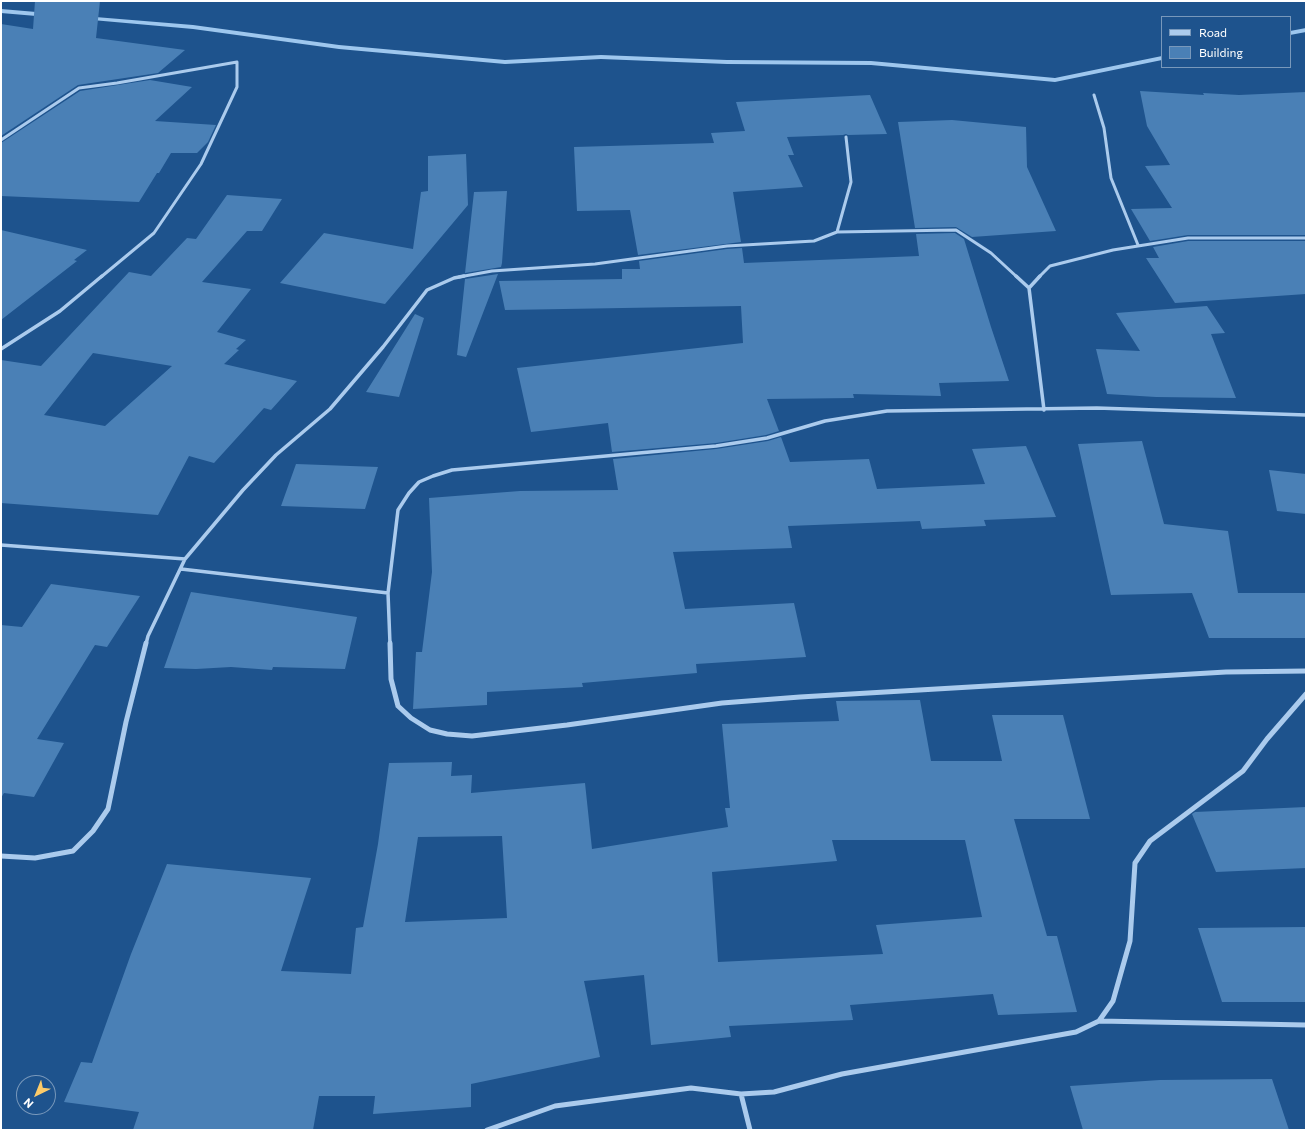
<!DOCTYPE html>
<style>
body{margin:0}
#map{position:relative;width:1307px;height:1131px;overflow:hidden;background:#1e538d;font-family:Commissioner,sans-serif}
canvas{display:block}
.frame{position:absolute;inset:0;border:2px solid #fff;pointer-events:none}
.legend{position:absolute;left:1161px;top:16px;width:130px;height:52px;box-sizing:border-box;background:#1e538d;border:1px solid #7898bb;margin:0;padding:5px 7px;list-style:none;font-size:12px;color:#fff}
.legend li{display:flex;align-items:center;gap:8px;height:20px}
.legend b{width:20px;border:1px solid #7898bb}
.north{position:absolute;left:16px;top:1075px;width:40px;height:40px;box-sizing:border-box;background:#1e538d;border:1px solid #7898bb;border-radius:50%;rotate:223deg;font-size:11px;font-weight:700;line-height:16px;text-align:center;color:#fff}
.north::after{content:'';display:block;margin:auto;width:14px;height:18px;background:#fccb69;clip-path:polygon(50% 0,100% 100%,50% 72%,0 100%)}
</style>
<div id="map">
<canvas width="1307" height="1131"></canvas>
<div class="frame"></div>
<ul class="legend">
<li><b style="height:5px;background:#abcbed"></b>Road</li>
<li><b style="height:11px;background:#4a80b6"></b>Building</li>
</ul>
<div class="north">N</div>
</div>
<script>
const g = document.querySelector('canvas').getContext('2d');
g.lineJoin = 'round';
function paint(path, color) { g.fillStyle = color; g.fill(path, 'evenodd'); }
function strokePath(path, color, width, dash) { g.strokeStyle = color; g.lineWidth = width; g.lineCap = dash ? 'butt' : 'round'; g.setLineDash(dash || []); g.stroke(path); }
const stream = new Path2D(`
 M1 9 48 13 51 15 48 17 1 13Z
 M83 16 193 25 339 45 505 60 601 55 727 60 871 61 1055 78 1162 56V60L1055 82 871 65 727 64 601 59 505 64 339 49 193 29 81 19V17Z
 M1306 28V32L1290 35V31Z`);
const building = new Path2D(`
 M35 1H100L96 38 185 50 158 73 78 85 1 136V24L33 29Z
 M150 80 192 87 155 121 216 125 208 142 197 153H171L159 173H157L139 202 1 196V143L80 91Z
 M1140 91 1204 95 1203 93 1239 95 1306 92V235H1188L1150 241 1131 209 1172 208 1145 166 1170 165 1147 126Z
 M870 95 887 134 848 135 846 134 843 135 787 137 794 155H788L803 187 733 192 741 242 638 255 630 210 577 211 574 147 714 143 711 133 745 131 736 102Z
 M952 120 1026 127 1027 167 1056 231 972 237 956 227 915 228 898 122Z
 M466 154 468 205 385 304 280 283 324 233 413 249 421 192 428 191V156Z
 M507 191 502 263 501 267 465 273 474 192Z
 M227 195 282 199 262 231H247L202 282 251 289 217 332 246 340 236 349 239 350 224 364 297 381 271 410 264 408 214 463 189 456 158 515 1 503V360L41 366 129 272 151 276 187 238 196 239ZM93 353 172 366 105 426 44 415Z
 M1 230 87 250 74 260 77 261 1 320Z
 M955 233 964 239 991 327 1009 381 939 383 941 396 853 394 854 398 767 399 779 431 766 435 716 443 612 452 608 423 531 432 517 368 743 343 741 306 505 310 499 281 622 279V269H640L639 261 727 249 742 248 744 263 919 256 916 234Z
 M1188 241H1306V294L1175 303 1146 258H1159L1153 247Z
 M498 274 466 357 457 355 465 279Z
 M1207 306 1225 333 1211 334 1236 398 1156 397 1107 394 1096 349 1140 351 1116 313Z
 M415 314 424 318 399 397 366 392Z
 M781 437 790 462 869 459 877 489 985 484 972 449 1026 446 1056 517 984 520 986 526 922 529 920 521 788 526 792 548 673 552 685 609 794 603 806 657 696 664 697 673 582 683 583 687 487 692V705L413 709 416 652H422L432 572 429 498 520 491 618 490 613 459 716 449 768 441Z
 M1142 441 1164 524 1228 531 1238 593H1306V638H1209L1192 593 1111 595 1078 444Z
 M296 464 378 467 365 509 281 506Z
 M1269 470 1306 474V514L1277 511Z
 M51 584 140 596 107 647 95 645 37 739 64 743 34 797 4 793 1 798V625L22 627Z
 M191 592 357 617 345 669 273 667 272 670 231 667 196 669 164 668Z
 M920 700 931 761H1002L992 715H1063L1090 819H1014L1047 936H1057L1077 1012 998 1015 993 994 850 1005 853 1020 729 1026 731 1037 651 1045 644 975 584 981 600 1057 471 1084V1107L373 1114 375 1096H319L313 1130H133L139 1112 64 1102 81 1062 92 1063 131 954 167 864 311 878 281 971 351 974 356 928 363 927 378 844 389 763 452 762 451 776 472 775 471 793 585 783 592 849 728 827 725 808H730L722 724 839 721 836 701ZM502 836 507 918 405 922 418 837ZM832 840H965L982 917 876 925 883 954 718 962 712 872 837 861Z
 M1306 807V868L1216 872 1192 814 1195 812Z
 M1306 927V1002H1222L1198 928Z
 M1272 1079 1289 1130H1083L1070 1086 1160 1080Z`);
const minorFar2 = new Path2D(`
 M1094 95 1104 128 1111 178 1138 245
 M1 140 79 88 117 83 237 62V87L201 164 154 233 101 277
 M837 232 956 230 991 253 1017 277
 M459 277 492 271 595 264 727 246 814 241 837 232 851 182 846 137
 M1039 277 1050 266 1113 250 1188 238H1306`);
const minorFar1 = new Path2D(`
 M1016 276 1029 288
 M1040 276 1029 288 1044 410
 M1 349 60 311 102 276
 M1 545 185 559
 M181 569 388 593
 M146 644 148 636 185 559 243 490 276 455 330 409 383 347 427 290 454 278 464 276
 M390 644 388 593 398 510 409 493 419 482 433 476 452 470 716 446 767 438 825 421 887 411 1097 408 1306 415`);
const minor = new Path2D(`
 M390 643 391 679 398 706 411 718 430 730 447 734 472 736 567 725 722 703 800 697 1226 672 1306 671
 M1 856 35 858 73 851 93 831 108 809 126 722 146 643
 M1099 1021 1113 1001 1130 941 1135 863 1150 841 1243 771 1267 739 1306 694
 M741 1094 750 1130
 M487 1130 555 1106 691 1088 741 1094 774 1092 842 1074 1076 1032 1099 1021 1306 1025`);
paint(stream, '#9ec7ee');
paint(building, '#4a80b6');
strokePath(minorFar2, '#abcbed', 3);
strokePath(minorFar1, '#abcbed', 3.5);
strokePath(minor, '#abcbed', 5);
</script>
